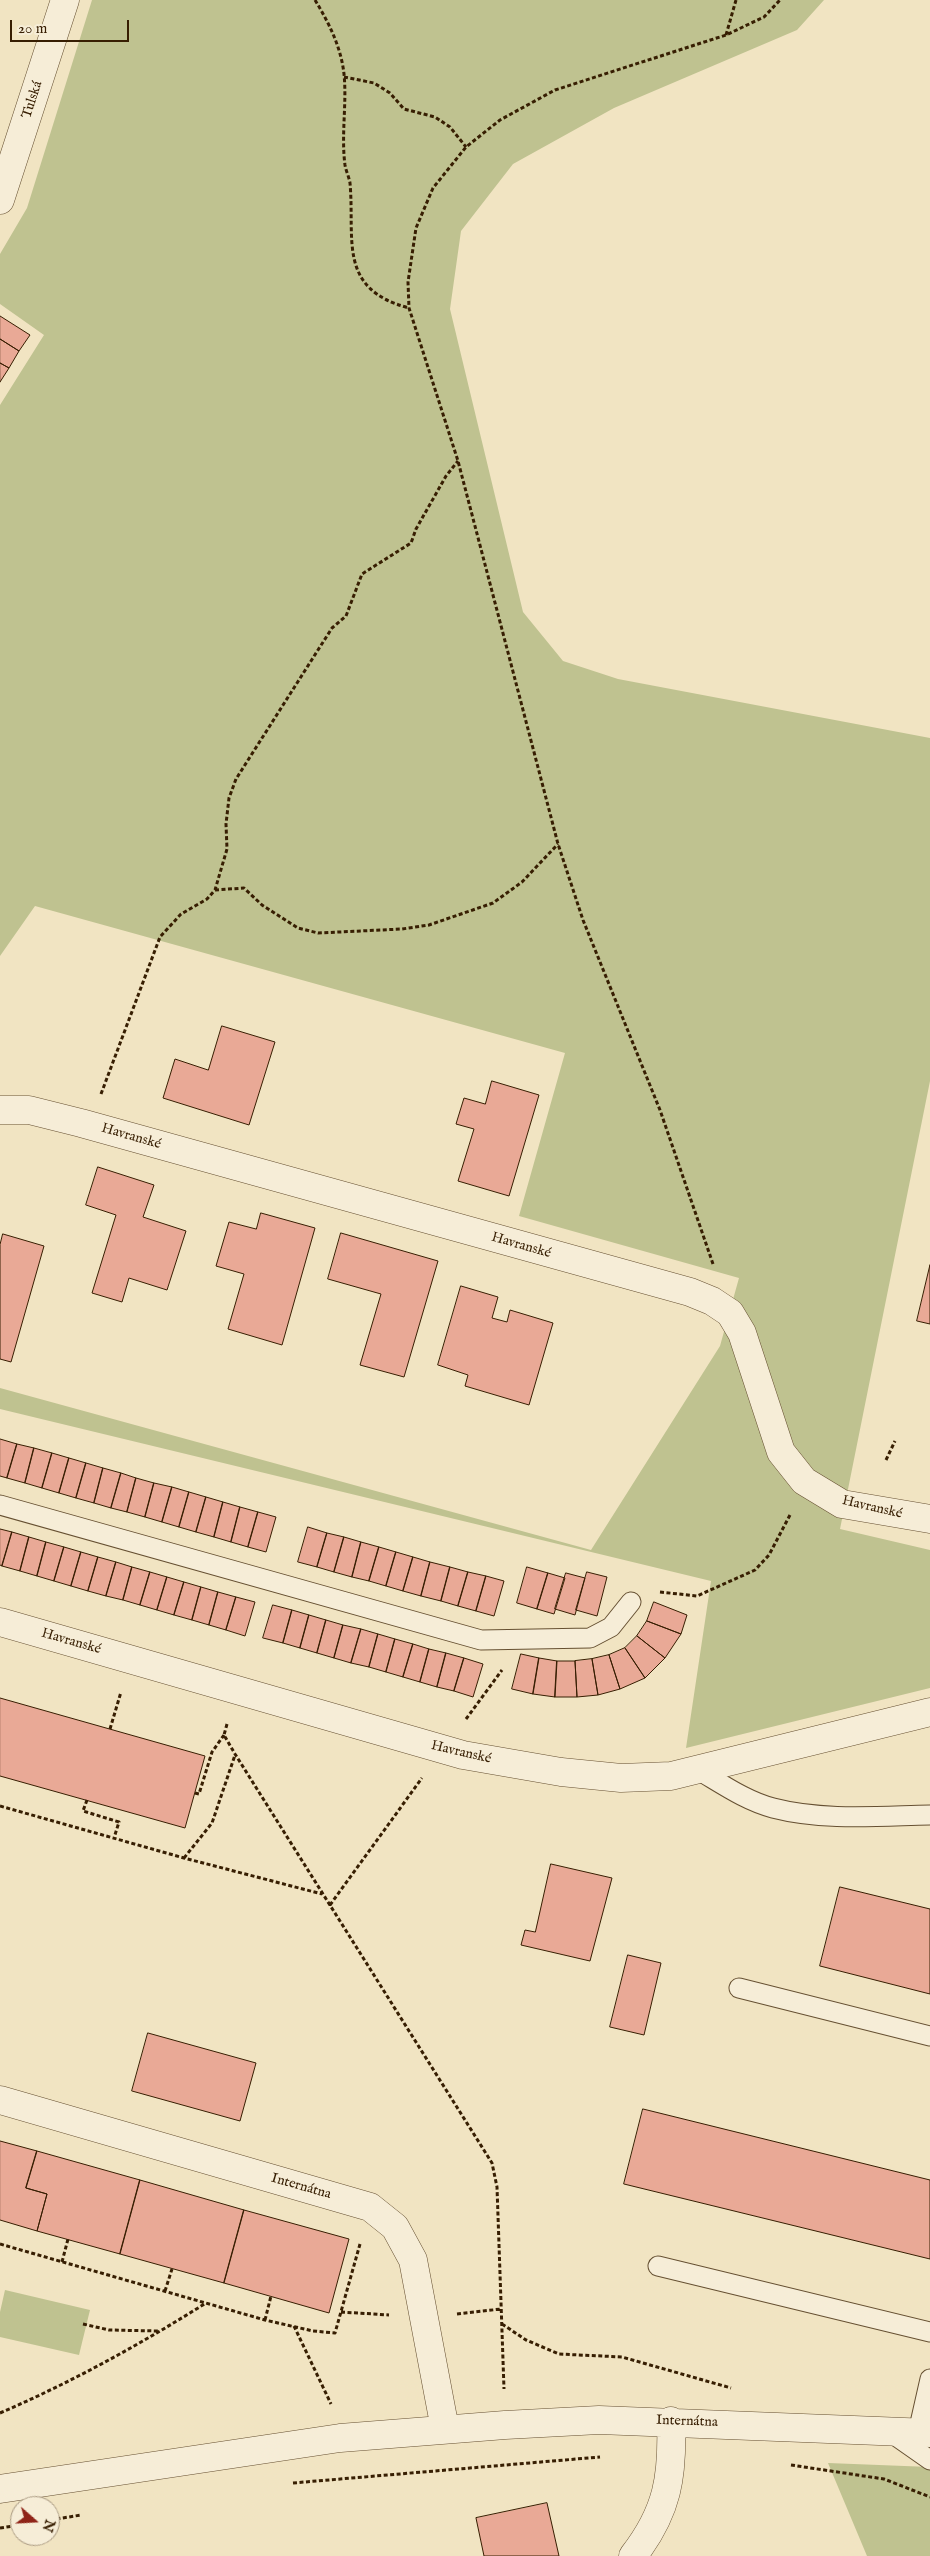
<!DOCTYPE html>
<meta charset="utf-8">
<style>
body{margin:0}
#map{position:relative;width:930px;height:2556px;overflow:hidden;background:#f1e4c2;font-family:"IM FELL English",serif}
canvas{display:block}
.north{position:absolute;left:10px;top:2496px;width:50px;height:50px;box-sizing:border-box;background:#f6edd7;border:1px solid #aa9a82;border-radius:50%;rotate:109deg;font-size:14px;font-weight:700;line-height:20px;text-align:center;color:#371e02}
.north::after{content:'';display:block;margin:auto;width:18px;height:22px;background:#8f2418;clip-path:polygon(50% 0,100% 100%,50% 72%,0 100%)}
.scale{position:absolute;left:10px;top:20px;width:119px;height:22px;box-sizing:border-box;border:2px solid #371e02;border-top:0;padding-left:6px;font-size:15px;line-height:18px;white-space:nowrap;color:#371e02;-webkit-text-stroke:4px #f6edd7;paint-order:stroke}
</style>
<div id="map">
<canvas width="930" height="2556"></canvas>
<div class="north">N</div>
<div class="scale">20 m</div>
</div>
<script>
const g = document.querySelector('canvas').getContext('2d');
g.lineJoin = 'round';
function paint(path, color) { g.fillStyle = color; g.fill(path, 'evenodd'); }
function strokePath(path, color, width, dash) { g.strokeStyle = color; g.lineWidth = width; g.lineCap = dash ? 'butt' : 'round'; g.setLineDash(dash || []); g.stroke(path); }
function label(font, color, halo, rows, align = 'center') {
  g.font = font + ' "IM FELL English",serif'; g.lineWidth = 4.5; g.setLineDash([]); g.textBaseline = 'middle'; g.strokeStyle = halo; g.fillStyle = color; for (const [text, x, y, turn = 0] of rows) {
    g.save(); g.translate(x, y); g.rotate((+turn || 0) * Math.PI / 180); g.textAlign = isNaN(turn) ? turn : align; if (halo) g.strokeText(text, 0, 0); g.fillText(text, 0, 0); g.restore();
  }
}
const green = new Path2D(`
 M92 0H824L797 30 614 108 513 164 461 231 450 309 523 612 563 661 618 679 930 738V1081L840 1529 930 1550V1688L686 1748 711 1581 0 1409V1388L591 1550 720 1346 739 1278 519 1216 565 1053 35 906 0 956V405L44 335 0 304V254L27 208Z
 M5 2290 90 2310 79 2355 0 2337V2312Z
 M828 2463 930 2467V2556H867Z`);
const building = new Path2D(`
 M0 316 30 335 19 351 0 339Z
 M0 339 19 351 9 368 0 363Z
 M0 363 9 368 0 382Z
 M222 1026 275 1042 249 1125 163 1098 175 1059 208 1070Z
 M492 1081 539 1095 509 1196 458 1181 474 1129 456 1124 464 1098 485 1104Z
 M98 1167 154 1185 143 1217 186 1231 167 1290 129 1278 122 1302 92 1293 116 1215 86 1205Z
 M261 1213 315 1228 282 1345 228 1329 244 1274 216 1266 229 1222 256 1229Z
 M341 1233 438 1261 404 1377 360 1365 381 1294 328 1279Z
 M3 1234 44 1246 11 1362 0 1359V1245Z
 M930 1265V1324L917 1321Z
 M461 1286 498 1297 492 1318 507 1322 510 1310 553 1323 529 1405 465 1386 468 1375 438 1365Z
 M0 1439 17 1444 7 1478 0 1476Z
 M17 1444 34 1448 25 1483 7 1478Z
 M34 1448 52 1453 42 1488 25 1483Z
 M52 1453 69 1458 59 1493 42 1488Z
 M69 1458 86 1463 76 1498 59 1493Z
 M86 1463 103 1468 94 1503 76 1498Z
 M103 1468 121 1473 111 1508 94 1503Z
 M121 1473 136 1478 127 1512 111 1508Z
 M136 1478 154 1483 145 1517 127 1512Z
 M154 1483 172 1487 162 1522 145 1517Z
 M172 1487 189 1492 179 1527 162 1522Z
 M189 1492 206 1497 196 1532 179 1527Z
 M206 1497 223 1502 214 1537 196 1532Z
 M223 1502 240 1507 231 1542 214 1537Z
 M240 1507 258 1512 248 1547 231 1542Z
 M258 1512 276 1517 266 1552 248 1547Z
 M308 1527 327 1533 317 1567 298 1562Z
 M0 1529 12 1532 2 1566 0 1565Z
 M12 1532 29 1537 20 1571 2 1566Z
 M327 1533 344 1537 334 1572 317 1567Z
 M29 1537 46 1542 37 1576 20 1571Z
 M344 1537 361 1542 352 1577 334 1572Z
 M46 1542 64 1547 54 1581 37 1576Z
 M361 1542 379 1547 369 1581 352 1577Z
 M64 1547 81 1552 71 1586 54 1581Z
 M379 1547 396 1552 386 1586 369 1581Z
 M81 1552 98 1557 88 1591 71 1586Z
 M396 1552 413 1557 403 1591 386 1586Z
 M98 1557 116 1562 106 1596 88 1591Z
 M413 1557 430 1562 421 1596 403 1591Z
 M116 1562 132 1567 123 1600 106 1596Z
 M430 1562 450 1567 441 1601 421 1596Z
 M132 1567 150 1572 140 1605 123 1600Z
 M450 1567 468 1572 458 1606 441 1601Z
 M527 1567 548 1573 537 1609 517 1603Z
 M150 1572 167 1577 157 1610 140 1605Z
 M468 1572 486 1576 476 1611 458 1606Z
 M587 1572 607 1577 597 1616 576 1610Z
 M548 1573 565 1578 554 1614 537 1609Z
 M566 1573 585 1578 575 1615 555 1609Z
 M486 1576 504 1581 494 1616 476 1611Z
 M167 1577 184 1582 174 1615 157 1610Z
 M184 1582 201 1587 192 1620 174 1615Z
 M201 1587 218 1592 209 1625 192 1620Z
 M218 1592 236 1597 226 1630 209 1625Z
 M236 1597 255 1602 245 1636 226 1630Z
 M654 1602 687 1615 681 1634 647 1621Z
 M273 1605 292 1610 283 1643 263 1638Z
 M292 1610 309 1615 300 1648 283 1643Z
 M309 1615 326 1620 317 1653 300 1648Z
 M326 1620 343 1625 334 1658 317 1653Z
 M647 1621 681 1634 665 1658 637 1636Z
 M343 1625 361 1629 351 1663 334 1658Z
 M361 1629 378 1634 369 1667 351 1663Z
 M378 1634 395 1639 386 1672 369 1667Z
 M637 1636 665 1658 645 1678 625 1648Z
 M395 1639 413 1644 403 1677 386 1672Z
 M413 1644 429 1649 420 1682 403 1677Z
 M625 1648 645 1678 620 1689 609 1655Z
 M429 1649 446 1653 437 1687 420 1682Z
 M446 1653 464 1658 454 1691 437 1687Z
 M521 1654 539 1658 533 1694 512 1689Z
 M609 1655 620 1689 598 1695 592 1659Z
 M464 1658 483 1664 473 1697 454 1691Z
 M539 1658 557 1661 555 1697 533 1694Z
 M592 1659 598 1695 577 1697 575 1661Z
 M557 1661H575L577 1697H555Z
 M0 1698 205 1756 185 1828 0 1776Z
 M551 1864 612 1878 590 1961 521 1945 525 1930 535 1932Z
 M840 1887 930 1909V1994L820 1966Z
 M628 1955 661 1963 644 2035 610 2027Z
 M148 2033 256 2063 240 2121 132 2091Z
 M643 2109 930 2180V2259L624 2184Z
 M0 2141 37 2151 26 2188 47 2194 37 2231 0 2220Z
 M37 2151 140 2180 120 2254 37 2231 47 2194 26 2188Z
 M140 2180 244 2210 224 2283 120 2254Z
 M244 2210 349 2239 329 2313 224 2283Z
 M547 2503 559 2556H484L476 2518Z`);
const path = new Path2D(`
 M315 0C329 23 341 47 344 74 347 103 341 135 345 165 346 171 349 177 350 183 355 240 337 289 409 308
 M726 35 736 0
 M344 77 374 83 390 93 404 109 435 117 450 127 466 147
 M215 890 244 888 262 905 298 928 318 933 402 929 429 925 493 903 522 882 558 844
 M101 1094 160 937 181 914 207 899 215 890 227 849 226 824 229 798 236 779 332 628 346 616 362 574 411 543 416 529 446 476 458 461
 M713 1264 660 1110 583 920 558 844 458 461 409 308 408 282 416 228 433 188 466 147 500 120 555 90 726 35 764 17 780 0
 M886 1460 895 1441
 M660 1592 697 1596 755 1570 769 1555 791 1513
 M466 1719 502 1670
 M227 1724 224 1735 235 1754 492 2163 497 2187 504 2389
 M110 1729 121 1692
 M195 1793 199 1794 212 1752 224 1735
 M87 1800 83 1811 119 1822 114 1838
 M0 1806 184 1858 322 1894
 M184 1858 212 1823 235 1755
 M330 1905 422 1778
 M0 2244 265 2320 313 2331 335 2333 360 2244
 M62 2262 68 2239
 M165 2291 172 2269
 M341 2312 389 2315
 M457 2314 501 2309
 M265 2320 271 2296
 M83 2324 109 2330 159 2331
 M502 2324 526 2340 559 2354 622 2357 731 2388
 M294 2326 331 2404
 M0 2413C72 2382 139 2345 206 2303
 M791 2465 884 2479 930 2497
 M293 2483 600 2457
 M50 2520 81 2515
 M0 2528 20 2525`);
const lane = new Path2D(`
 M0 1505 481 1640 590 1638 611 1627 631 1602
 M698 1770C722 1784 746 1801 773 1808 823 1821 879 1816 930 1815
 M739 1988 930 2036
 M658 2266 930 2332
 M890 2432 930 2460
 M918 2432 930 2379`);
const street = new Path2D(`
 M0 200 65 0
 M0 1110H29L81 1123 690 1292 712 1301 730 1313 742 1333 781 1452 804 1481 842 1504 930 1519
 M0 1622 463 1755 561 1772 621 1778 671 1776 930 1712
 M0 2100 370 2207 395 2227 413 2260 445 2429
 M0 2489 340 2438 505 2425 599 2420 930 2433
 M633 2556C668 2511 673 2476 671 2421`);
const streetNames = [
 ["Tulská",33,100,-72],
 ["Havranské",131,1137,16],
 ["Havranské",521,1246,16],
 ["Havranské",872,1508,13],
 ["Havranské",71,1642,16],
 ["Havranské",461,1753,13],
 ["Internátna",301,2187,16],
 ["Internátna",687,2422,2]
];
paint(green, '#bfc290');
paint(building, '#e9a996');
strokePath(building, '#371e02', 1);
strokePath(lane, '#665032', 21);
strokePath(street, '#665032', 29);
strokePath(path, '#371e02', 3, [4, 2.5]);
strokePath(lane, '#f6edd7', 19);
strokePath(street, '#f6edd7', 28);
label('14px', '#371e02', '#f6edd7', streetNames);
</script>
